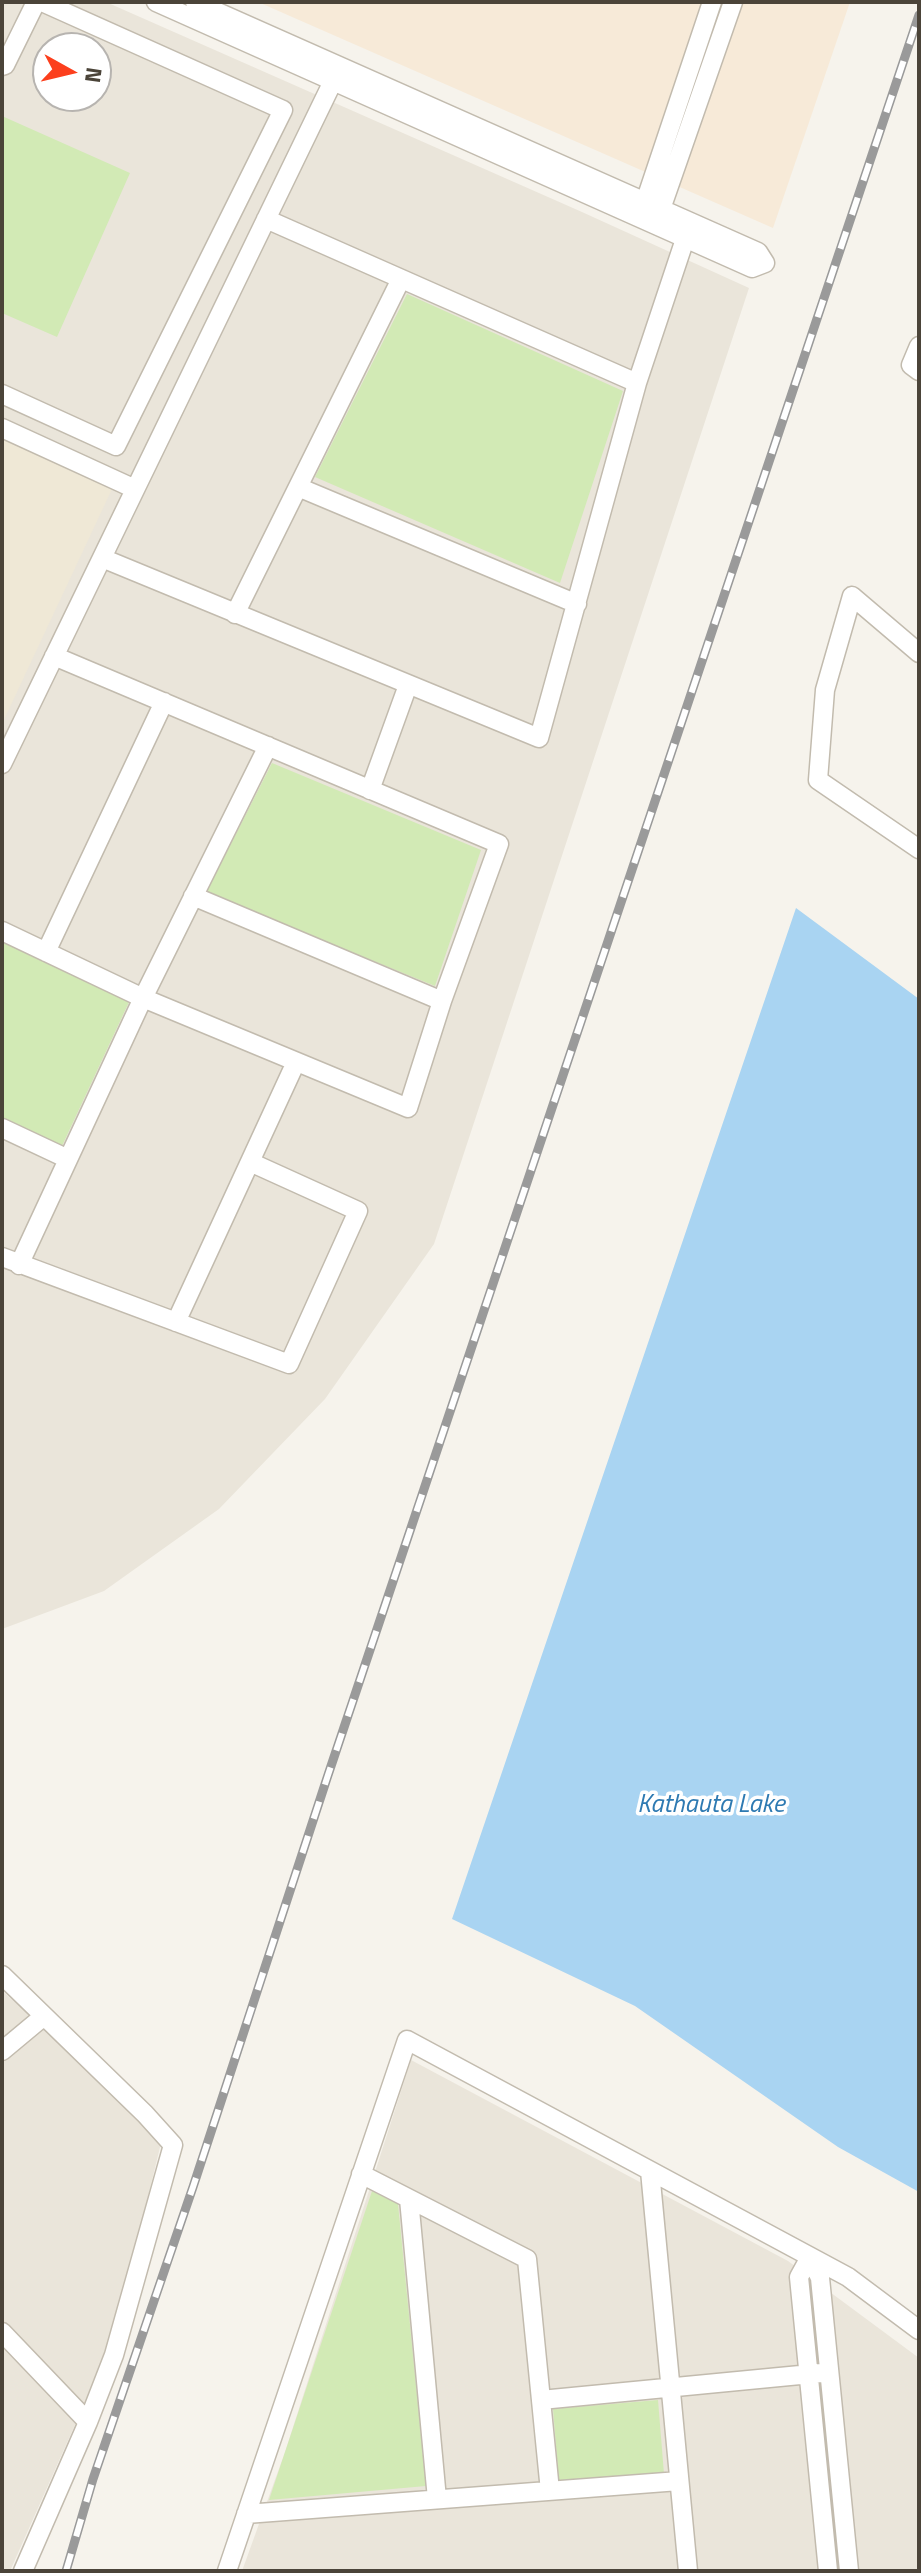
<!DOCTYPE html>
<style>
body{margin:0}
#map{position:relative;width:921px;height:2573px;overflow:hidden;background:#f6f3ec;font-family:"Titillium Web",sans-serif}
canvas{display:block}
.frame{position:absolute;inset:0;border:4px solid #4b4439;pointer-events:none}
.north{position:absolute;left:32px;top:32px;width:80px;height:80px;box-sizing:border-box;background:#fff;border:2px solid #b7b4b0;border-radius:50%;rotate:98deg;font-size:22px;font-weight:700;line-height:32px;text-align:center;color:#4b4439}
.north::after{content:'';display:block;margin:auto;width:28px;height:36px;background:#fc3f1d;clip-path:polygon(50% 0,100% 100%,50% 72%,0 100%)}
</style>
<div id="map">
<canvas width="921" height="2573"></canvas>
<div class="frame"></div>
<div class="north">N</div>
</div>
<script>
const g = document.querySelector('canvas').getContext('2d');
g.lineJoin = 'round';
function paint(path, color) { g.fillStyle = color; g.fill(path, 'evenodd'); }
function strokePath(path, color, width, dash) { g.strokeStyle = color; g.lineWidth = width; g.lineCap = dash ? 'butt' : 'round'; g.setLineDash(dash || []); g.stroke(path); }
function label(font, color, halo, rows, align = 'center') {
  g.font = font + ' "Titillium Web",sans-serif'; g.lineWidth = 7; g.setLineDash([]); g.textBaseline = 'middle'; g.strokeStyle = halo; g.fillStyle = color; for (const [text, x, y, turn = 0] of rows) {
    g.save(); g.translate(x, y); g.rotate((+turn || 0) * Math.PI / 180); g.textAlign = isNaN(turn) ? turn : align; if (halo) g.strokeText(text, 0, 0); g.fillText(text, 0, 0); g.restore();
  }
}
const residential = new Path2D(`
 M2 2H106L582 212 749 288 434 1244 325 1399 219 1509 104 1591 2 1629ZM48 48H96V96H48Z
 M2 1991 38 2022 161 2143 114 2337 10 2571H2Z
 M411 2060 788 2261 919 2358V2571H242L285 2452Z`);
const commercial = new Path2D(`
 M258 2H850L773 228Z`);
const education = new Path2D(`
 M2 439 112 489 2 724Z`);
const green = new Path2D(`
 M2 116 130 173 57 337 2 313Z
 M407 294 623 391 560 583 315 477Z
 M272 763 481 850 435 986 206 893Z
 M2 942 129 1002 62 1146 2 1117Z
 M372 2191 398 2204 426 2486 269 2500Z
 M658 2400 664 2474 559 2483 553 2409Z`);
const water = new Path2D(`
 M796 908 919 999V2192L838 2147 635 2006 452 1919Z`);
const minor = new Path2D(`
 M156 2 752 268 765 263 758 252 195 2
 M2 66 5 65 36 2
 M646 214 645 202 712 2
 M652 216 661 209 733 2
 M266 219 637 383
 M919 346 911 365 919 371
 M2 394 116 446 283 110 42 2
 M2 428 135 489
 M298 487 577 604
 M102 558 539 738 637 383 689 227
 M235 614 401 279
 M919 653 852 596 825 690 818 780 919 849
 M2 764 337 73
 M370 790 408 685
 M193 896 442 1001
 M2 931 143 998 408 1108 442 1001 499 844 54 656
 M46 952 164 702
 M2 1128 68 1159
 M2 1257 289 1364 358 1211 250 1162
 M19 1265 143 998 268 746
 M176 1322 296 1062
 M2 1975 145 2114 173 2145 114 2355 88 2422
 M2 2051 44 2016
 M650 2171 688 2571
 M361 2174 527 2259 550 2491
 M409 2199 437 2499
 M810 2257 820 2278 849 2571
 M810 2257 799 2277 828 2571
 M2 2332 88 2422 23 2571
 M541 2400 821 2373
 M246 2514 679 2481
 M227 2571 407 2040 848 2277 919 2330`);
const rail = new Path2D(`
 M66 2571 93 2479 193 2187 328 1775 919 15`);
const waterNames = [
 ["Kathauta Lake",711,1806]
];
paint(residential, '#eae5da');
paint(commercial, '#f7ead8');
paint(education, '#efe8d6');
paint(green, '#d2eab5');
paint(water, '#a9d4f2');
strokePath(minor, '#c2bbae', 21);
strokePath(minor, '#fff', 18);
strokePath(rail, '#9a9a9a', 9);
strokePath(rail, '#fff', 6, [18]);
label('italic 26px', '#2e7ab2', '#fff', waterNames);
</script>
